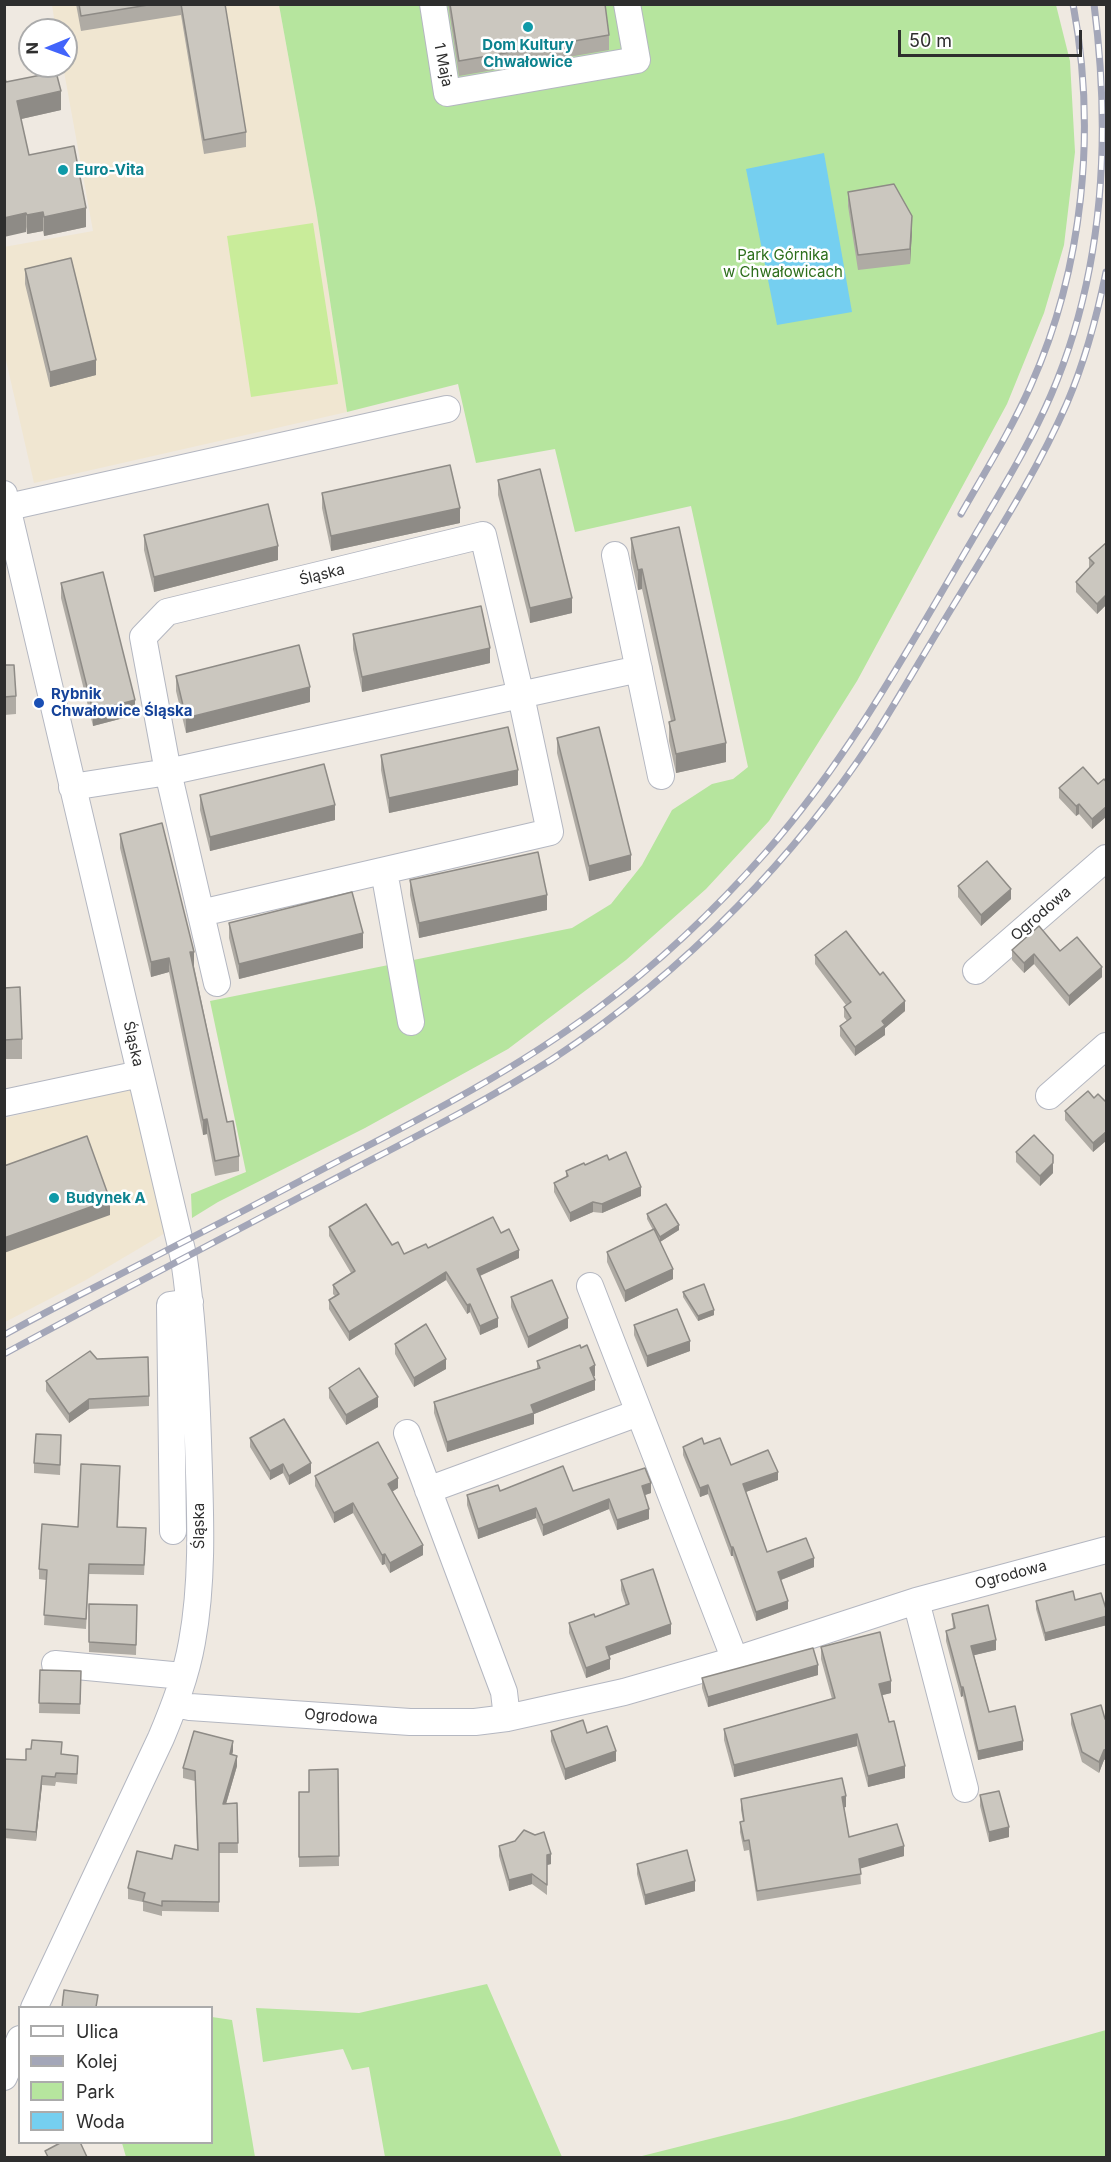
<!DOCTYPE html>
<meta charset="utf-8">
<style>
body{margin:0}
#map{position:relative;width:1111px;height:2162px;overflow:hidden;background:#efe9e1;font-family:Inter,sans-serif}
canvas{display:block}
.frame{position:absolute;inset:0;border:6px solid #2e2e2e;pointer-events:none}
.legend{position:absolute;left:18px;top:2006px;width:195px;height:138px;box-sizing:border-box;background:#fff;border:2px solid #ababab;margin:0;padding:8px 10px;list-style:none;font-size:18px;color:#2e2e2e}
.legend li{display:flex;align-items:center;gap:12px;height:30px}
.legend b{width:30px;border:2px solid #ababab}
.north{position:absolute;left:18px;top:18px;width:60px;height:60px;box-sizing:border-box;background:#fff;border:2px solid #ababab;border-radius:50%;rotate:269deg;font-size:16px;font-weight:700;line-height:24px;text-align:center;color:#2e2e2e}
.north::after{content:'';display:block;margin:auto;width:21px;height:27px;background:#4264fb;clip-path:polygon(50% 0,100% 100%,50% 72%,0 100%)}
.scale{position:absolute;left:898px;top:30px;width:184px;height:27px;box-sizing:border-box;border:3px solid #2e2e2e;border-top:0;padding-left:8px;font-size:18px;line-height:21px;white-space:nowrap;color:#2e2e2e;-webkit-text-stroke:4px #fff;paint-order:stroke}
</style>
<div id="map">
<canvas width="1111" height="2162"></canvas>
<div class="frame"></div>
<ul class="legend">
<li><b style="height:8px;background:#fff"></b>Ulica</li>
<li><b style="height:8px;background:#a3a6b8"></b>Kolej</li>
<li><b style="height:16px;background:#b6e59e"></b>Park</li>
<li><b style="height:16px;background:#75cff0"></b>Woda</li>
</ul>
<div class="north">N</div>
<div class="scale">50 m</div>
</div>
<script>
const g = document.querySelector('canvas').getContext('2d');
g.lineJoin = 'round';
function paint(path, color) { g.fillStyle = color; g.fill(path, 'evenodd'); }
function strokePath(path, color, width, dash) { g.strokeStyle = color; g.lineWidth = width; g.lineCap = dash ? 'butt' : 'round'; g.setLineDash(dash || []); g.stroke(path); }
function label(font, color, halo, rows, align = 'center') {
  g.font = font + ' Inter,sans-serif'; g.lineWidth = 5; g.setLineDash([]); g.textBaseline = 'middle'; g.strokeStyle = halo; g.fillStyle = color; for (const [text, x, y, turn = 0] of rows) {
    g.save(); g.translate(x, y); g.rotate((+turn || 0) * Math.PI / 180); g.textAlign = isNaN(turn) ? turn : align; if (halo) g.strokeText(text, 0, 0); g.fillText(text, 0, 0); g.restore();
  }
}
const education = new Path2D(`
 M52 5H279L316 209 347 412 34 483 5 356 4 247 93 231 63 66H66V30H56Z
 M133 1088 172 1229 84 1281 5 1322V1118Z`);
const green = new Path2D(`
 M279 5H1056L1070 61 1075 152 1064 245 1044 313 1007 404 857 681 769 821 706 889 626 960 508 1049 365 1128 218 1202 192 1218 191 1194 246 1172 210 1001 572 928 611 904 642 865 672 810 712 784 733 779 748 767 691 506 575 532 555 449 476 463 458 384 347 412 316 209Z
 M487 1984 562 2157H385L369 2067 352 2070 343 2049 263 2062 256 2008 359 2013Z
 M212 2017 232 2020 255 2157H126L122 2143 212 2142Z
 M1106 2030V2157H638L789 2119Z`);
const pitch = new Path2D(`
 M313 223 338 384 251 397 227 236Z`);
const water = new Path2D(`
 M824 153 852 312 777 325 746 169Z`);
const minor = new Path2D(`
 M433 4 447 93 637 60 627 4
 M4 494 184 1259C193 1319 196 1380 198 1441 200 1508 204 1576 192 1642 186 1676 174 1707 161 1738L34 2008
 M4 508 447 409
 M615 555 661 776
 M72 787 168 772 639 669
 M384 871 411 1022
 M201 913 550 832 521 696 483 535 167 612 143 637 168 772 217 983
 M976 971 1106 858
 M1049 1096 1106 1046
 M4 1103 140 1074
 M590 1286 735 1660
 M407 1433 504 1692 507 1718
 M428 1490 638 1413
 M173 1531 170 1305 190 1302
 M916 1601 965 1789
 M55 1664 183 1676
 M176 1704 190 1707 410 1722H475L507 1718 624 1692 735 1660 916 1601 1106 1550
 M4 2077 20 2039`);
const rail = new Path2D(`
 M961 514C985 472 1011 430 1031 385 1083 268 1097 131 1073 4
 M4 1335C61 1303 120 1275 177 1245 232 1217 287 1188 342 1159 430 1114 518 1068 597 1009 659 963 716 909 767 851 849 758 908 649 971 542 999 494 1029 446 1051 395 1104 272 1111 136 1094 4
 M4 1354C111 1296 218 1240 325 1184 401 1144 478 1106 551 1060 618 1016 681 964 737 907 788 855 834 798 874 737 901 694 926 650 953 606 993 540 1036 474 1067 403 1085 361 1097 316 1106 272`);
const wall = new Path2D(`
 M76 4H225L246 132V147L204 154 181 15 81 31Z
 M448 4H605L609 35V50L459 76Z
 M6 82 61 110 21 119 29 155 86 227 44 236 43 231 27 234Z
 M848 192 912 231 910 264 858 270 848 206Z
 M25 269 96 375 50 387 25 284Z
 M498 480 572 613 530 623 498 495Z
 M322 493 460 523 331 551 322 508Z
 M144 535 278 560 154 592 144 550Z
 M631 538 726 762 676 773 669 741V722L671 721 642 589 638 590 631 558Z
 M1107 542V604L1097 614 1076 592V582L1089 568V558Z
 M61 583 135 715 93 726 61 598Z
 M353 634 490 663 362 692 353 649Z
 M4 665 16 696V714L4 715Z
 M176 676 310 702 186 733 176 691Z
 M557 738 631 870 589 881 557 753Z
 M381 755 518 785 389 813 381 770Z
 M1107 783V816L1092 829 1079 814 1076 816 1059 798V788Z
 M200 795 335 820 210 851 200 810Z
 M120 834 194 966 227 1122 239 1156V1171L215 1176 207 1134 203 1135 169 972 151 977 120 848Z
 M410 880 547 910 419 938 410 895Z
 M958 886 1011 899 981 926 958 897Z
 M229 923 363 948 239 979 229 938Z
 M1012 950 1060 951 1102 977 1069 1006 1034 964 1024 973 1012 960Z
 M815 955 905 1011 885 1028V1035L855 1056 840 1036V1026L847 1021 844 1017V1007L846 1005 815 964Z
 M4 988 22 1039V1059H4Z
 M1094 1098 1107 1103V1140L1093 1152 1065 1120V1111Z
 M1016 1152 1053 1173 1040 1186 1016 1162Z
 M609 1160 641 1196 602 1213 593 1212 570 1222 554 1192V1183L566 1177V1171L585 1165Z
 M647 1214 679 1230 660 1242 655 1232 673 1279 625 1302 607 1262V1252L653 1230 647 1219Z
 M329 1227 392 1245 404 1254 501 1233 519 1258 480 1276 498 1327 480 1335 470 1312 467 1314 446 1280 349 1341 329 1309V1300L335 1296 333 1294V1285L351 1273 329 1236Z
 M683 1292 714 1315 698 1321 683 1297Z
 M511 1297 568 1328 528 1348 511 1307Z
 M634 1325 690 1351 647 1367 634 1335Z
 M395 1344 446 1369 414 1387 395 1354Z
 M97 1359 149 1396V1406L89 1409 69 1423 46 1391V1381Z
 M537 1361 595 1376H594L595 1390 534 1414V1424L447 1452 434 1413V1402L537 1369Z
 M329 1388 378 1407 346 1425 329 1398Z
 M250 1438 311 1473 289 1485 283 1473 270 1480 250 1447Z
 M704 1444 731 1465 778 1480 746 1492 767 1552 814 1567 781 1580 788 1609 756 1621 733 1556H731L708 1494 700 1497 683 1455V1447Z
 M61 1445 60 1475 34 1473V1463Z
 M120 1476 118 1527 146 1538 144 1575 89 1574 86 1629 44 1625 46 1580 39 1579V1569L78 1527Z
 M315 1476 398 1488 392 1492 423 1555 390 1573 385 1564 382 1565 353 1513 334 1523 315 1486Z
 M500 1491 651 1493 645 1495 649 1519 617 1530 609 1509 543 1536 536 1518 478 1539 467 1505V1495Z
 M621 1580 671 1634 609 1656 610 1669 586 1678 569 1633V1623L595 1617 626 1606 621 1590Z
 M1075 1600 1107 1612V1625L1045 1641 1036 1609V1601Z
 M89 1604 137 1605 136 1655 89 1652Z
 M952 1614 996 1650 974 1655 989 1712 1023 1750 978 1760 963 1696 961 1697 946 1641V1631L953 1629Z
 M821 1647 891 1693 882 1695 905 1778 868 1787 857 1746 734 1777 724 1740V1729L832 1699 821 1659Z
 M40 1670 81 1671 80 1714 39 1713Z
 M818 1675 708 1707 702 1688V1678Z
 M1071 1714 1104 1760 1099 1773 1082 1762 1071 1724Z
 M551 1731 587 1733 616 1761 565 1780 551 1741Z
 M233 1751 232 1754 237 1766 226 1804 237 1803 238 1853H219V1912L162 1911V1916L143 1911V1902L128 1899V1888L172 1859 197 1850 195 1781 183 1778V1768Z
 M61 1754 78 1765 77 1784 56 1782 55 1786 42 1785 36 1841 4 1838V1759L26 1760Z
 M338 1769 339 1866 299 1867V1792H309Z
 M980 1795 1009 1837 989 1842 980 1806Z
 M741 1799 846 1807H844L849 1837 904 1856 860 1868 861 1884 757 1901 749 1850 744 1851 740 1832V1822L743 1821 741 1810Z
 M499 1846 551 1864 547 1865V1895L532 1884 509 1891 499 1856Z
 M637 1864 695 1891 645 1905 637 1874Z`);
const shadedWall = new Path2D(`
 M61 91V110L17 120V101Z
 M86 208V227L44 236V217Z
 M43 212V231L27 234V215Z
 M26 213V232L4 237V218Z
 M912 216V231L910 264V249Z
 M96 360V375L50 387V372Z
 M460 508V523L331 551V536Z
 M278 546V560L154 592V577Z
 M642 569V589L638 590V570Z
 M1107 594V604L1097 614V604Z
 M572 598V613L530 623V608Z
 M490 648V663L362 692V677Z
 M310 687V702L186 733V718Z
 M135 700V715L93 726V711Z
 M726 743V762L676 773V754Z
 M518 770V785L389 813V798Z
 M1079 804V814L1076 816V806Z
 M335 805V820L210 851V837Z
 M1107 806V816L1092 829V819Z
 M631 855V870L589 881V866Z
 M1011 889V899L981 926V915Z
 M547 895V910L419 938V923Z
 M363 933V948L239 979V964Z
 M190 952H194V966L190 967Z
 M1034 954V964L1024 973V963Z
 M169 958V972L151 977V962Z
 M1102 967V977L1069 1006V996Z
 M905 1001V1011L885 1028V1035L855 1056V1047L882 1021Z
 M207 1119V1134L203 1135V1120Z
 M1107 1131V1140L1093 1152V1143Z
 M1053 1163V1173L1040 1186V1176Z
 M641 1187V1196L602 1213V1204Z
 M110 1200V1215L4 1253V1238Z
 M593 1202V1212L570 1222V1213Z
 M679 1225V1230L660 1242V1237Z
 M519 1250V1258L477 1277V1269Z
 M673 1269V1279L625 1302V1291Z
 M446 1272V1280L349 1341V1332Z
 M470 1304V1312L467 1314V1305Z
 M714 1310V1315L698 1321V1316Z
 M498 1318V1327L480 1335V1326Z
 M568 1318V1328L528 1348V1337Z
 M690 1341V1351L647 1367V1356Z
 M446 1359V1369L414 1387V1378Z
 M595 1365V1376L590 1378V1368Z
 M595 1380V1390L534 1414V1424L447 1452V1442L531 1405Z
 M378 1397V1407L346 1425V1415Z
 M89 1399V1409L69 1423V1414Z
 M311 1463V1473L289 1485V1476Z
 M283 1464V1473L270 1480V1471Z
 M778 1472V1480L743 1493V1484Z
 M398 1478V1488L388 1494V1484Z
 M651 1483V1493L642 1496V1486Z
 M708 1485V1494L700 1497V1488Z
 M609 1499V1509L543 1536V1525Z
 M353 1503V1513L334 1523V1513Z
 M536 1508V1518L478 1539V1529Z
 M649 1509V1519L617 1530V1520Z
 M423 1545V1555L390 1573V1563Z
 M731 1547H733V1556H731Z
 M385 1554V1564L382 1565V1555Z
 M814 1558V1567L778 1581V1572Z
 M788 1601V1609L756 1621V1612Z
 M1107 1616V1625L1045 1641V1633Z
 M671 1624V1634L606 1657V1647Z
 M996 1640V1650L971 1656V1646Z
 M610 1659V1669L586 1678V1668Z
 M818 1665V1675L708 1707V1697Z
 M891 1681V1693L879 1696V1684Z
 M961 1687H963V1696L961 1697Z
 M857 1734V1746L734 1777V1765Z
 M233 1741V1751L230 1764V1754Z
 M1023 1741V1750L978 1760V1751Z
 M1107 1749V1759L1104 1760 1099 1773V1762L1104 1750Z
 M616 1751V1761L565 1780V1769Z
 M237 1756V1766L223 1814V1804Z
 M905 1766V1778L868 1787V1776Z
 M42 1776V1785L36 1841V1832Z
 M846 1796V1807L842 1808V1797Z
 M1009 1827V1837L989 1842V1832Z
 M904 1846V1856L859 1869V1859Z
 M551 1854V1864L547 1865V1855Z
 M532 1874V1884L509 1891V1880Z
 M695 1881V1891L645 1905V1895Z`);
const building = new Path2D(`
 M79 4H154L81 16Z
 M181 4H225L246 132 204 140Z
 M450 4H605L609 35 459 61Z
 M56 72 61 91 17 101 29 155 74 146 86 208 44 217 43 212 27 215 26 213 4 218V75L6 82Z
 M894 184 912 216 910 249 858 255 848 192Z
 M71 258 96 360 50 372 25 269Z
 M450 465 460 508 331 536 322 493Z
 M540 469 572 598 530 608 498 480Z
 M268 504 278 546 154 577 144 535Z
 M679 527 726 743 676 754 669 722 675 720 642 569 638 570 631 538Z
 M1107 542V594L1097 604 1076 582 1094 563 1089 558Z
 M103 572 135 700 93 711 61 583Z
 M481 606 490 648 362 677 353 634Z
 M299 645 310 687 186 718 176 676Z
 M4 665H14L16 696 4 697Z
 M508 727 518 770 389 798 381 755Z
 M599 727 631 855 589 866 557 738Z
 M324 764 335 805 210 837 200 795Z
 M1083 767 1098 784 1104 779 1107 783V806L1092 819 1079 804 1076 806 1059 788Z
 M162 823 194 952H190L227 1122 233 1121 239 1156 215 1161 207 1119 203 1120 169 958 151 962 120 834Z
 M538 852 547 895 419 923 410 880Z
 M987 861 1011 889 981 915 958 886Z
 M352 892 363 933 239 964 229 923Z
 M1039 926 1060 951 1077 937 1102 967 1069 996 1034 954 1024 963 1012 950Z
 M846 931 880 975 883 972 905 1001 882 1021 885 1025 855 1047 840 1026 851 1018 844 1007 851 1002 815 955Z
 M20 987 22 1039 4 1040V988Z
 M1088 1091 1094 1098 1098 1094 1107 1103V1131L1093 1143 1065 1111Z
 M1034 1135 1053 1155V1163L1040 1176 1016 1152Z
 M87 1136 110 1200 4 1238V1166Z
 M626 1152 641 1187 602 1204 593 1202 570 1213 554 1183 568 1176 566 1171 584 1163 585 1165 607 1155 609 1160Z
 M366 1204 392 1245 398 1242 404 1254 426 1244 428 1248 493 1217 501 1233 509 1229 519 1250 477 1269 498 1318 480 1326 470 1304 467 1305 446 1272 349 1332 329 1300 339 1294 333 1285 355 1271 329 1227Z
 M666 1204 679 1225 660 1237 647 1214Z
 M654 1229 673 1269 625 1291 607 1252Z
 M552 1280 568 1318 528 1337 511 1297Z
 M704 1284 714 1310 698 1316 683 1292Z
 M677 1309 690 1341 647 1356 634 1325Z
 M426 1324 446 1359 414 1378 395 1344Z
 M580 1345 581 1348 587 1345 595 1365 590 1368 595 1380 531 1405 534 1413 447 1442 434 1402 540 1368 537 1361Z
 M90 1351 97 1359 148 1357 149 1396 89 1399 69 1414 46 1381Z
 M359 1368 378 1397 346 1415 329 1388Z
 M284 1419 311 1463 289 1476 283 1464 270 1471 250 1438Z
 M36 1434 61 1435 60 1465 34 1463Z
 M702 1438 704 1444 720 1438 731 1465 768 1450 778 1472 743 1484 767 1552 806 1538 814 1558 778 1572 788 1601 756 1612 733 1547H731L708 1485 700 1488 683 1447Z
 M378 1442 398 1478 388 1484 423 1545 390 1563 385 1554 382 1555 353 1503 334 1513 315 1476Z
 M81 1464 120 1466 117 1527 146 1528 144 1565 89 1564 86 1619 44 1615 47 1570 39 1569 42 1524 78 1527Z
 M563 1466 573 1491 645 1468 651 1483 642 1486 649 1509 617 1520 609 1499 543 1525 536 1508 478 1529 467 1495 498 1485 500 1491Z
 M653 1569 671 1624 606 1647 610 1659 586 1668 569 1623 594 1614 595 1617 629 1604 621 1580Z
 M1073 1591 1075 1600 1101 1593 1107 1612V1616L1045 1633 1036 1601Z
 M89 1604 137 1605 136 1645 89 1642Z
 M988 1605 996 1640 971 1646 989 1712 1015 1706 1023 1741 978 1751 963 1687H961L946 1631 955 1628 952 1614Z
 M880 1632 891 1681 879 1684 889 1722 894 1721 905 1766 868 1776 857 1734 734 1765 724 1729 835 1698 821 1647Z
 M813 1648 818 1665 708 1697 702 1678Z
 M40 1670 81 1671 80 1704 39 1703Z
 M1101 1705 1105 1719H1107V1749L1104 1750 1099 1762 1082 1752 1071 1714Z
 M583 1720 587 1733 607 1726 616 1751 565 1769 551 1731Z
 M194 1731 233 1741 230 1754 237 1756 223 1804 237 1803 238 1843H219V1902L162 1901V1906L143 1901 145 1893 128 1888 137 1851 172 1859 175 1845 198 1850 195 1771 183 1768Z
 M32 1740 62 1742 61 1754 78 1756 77 1774 56 1773 55 1777 42 1776 36 1832 4 1829V1759L26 1760V1749H31Z
 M338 1769 339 1856 299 1857V1792H309V1770Z
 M842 1778 846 1796 842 1797 849 1837 897 1824 904 1846 859 1859 861 1874 757 1891 749 1840 744 1841 740 1822 744 1821 741 1799Z
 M999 1791 1009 1827 989 1832 980 1795Z
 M524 1830 535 1835 544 1832 551 1854 547 1855V1885L532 1874 509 1880 499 1846 515 1841Z
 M687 1850 695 1881 645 1895 637 1864Z
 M64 1990 98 1995 96 2007H62Z
 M62 2142H80L87 2157H48L45 2151Z`);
const markers = [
 [528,27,6,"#0f9aa8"],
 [63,170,6,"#0f9aa8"],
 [39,703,6,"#1a4fb4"],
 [54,1198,6,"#0f9aa8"]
];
const cultureNames = [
 ["Dom Kultury",528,45,"center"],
 ["Chwałowice",528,62,"center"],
 ["Euro-Vita",75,170],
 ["Budynek A",66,1198]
];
const streetNames = [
 ["1 Maja",443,65,79],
 ["Śląska",322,575,-14],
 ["Ogrodowa",1041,914,-41],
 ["Śląska",133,1044,77],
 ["Śląska",199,1526,-90],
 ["Ogrodowa",1011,1575,-15],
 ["Ogrodowa",341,1717,4]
];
const parkNames = [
 ["Park Górnika",783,255],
 ["w Chwałowicach",783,272]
];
const transitNames = [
 ["Rybnik",51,694],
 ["Chwałowice Śląska",51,711]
];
paint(education, '#f0e6d1');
paint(green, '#b6e59e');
paint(pitch, '#c9ec9a');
paint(water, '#75cff0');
strokePath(minor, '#b4b7c1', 28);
strokePath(minor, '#fff', 26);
strokePath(rail, '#a3a6b8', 7);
strokePath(rail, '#fff', 4.5, [14]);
paint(wall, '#afaba4');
paint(shadedWall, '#8e8b86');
paint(building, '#cbc7bf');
strokePath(building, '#8e8b86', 1.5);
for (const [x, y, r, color] of markers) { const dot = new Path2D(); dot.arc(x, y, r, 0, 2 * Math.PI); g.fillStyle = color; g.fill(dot); strokePath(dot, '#fff', 2); }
label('bold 15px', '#0d838f', '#fff', cultureNames, 'left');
label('15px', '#2e2e2e', '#fff', streetNames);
label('15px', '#2c6e1b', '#fff', parkNames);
label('bold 15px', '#164399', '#fff', transitNames, 'left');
</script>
